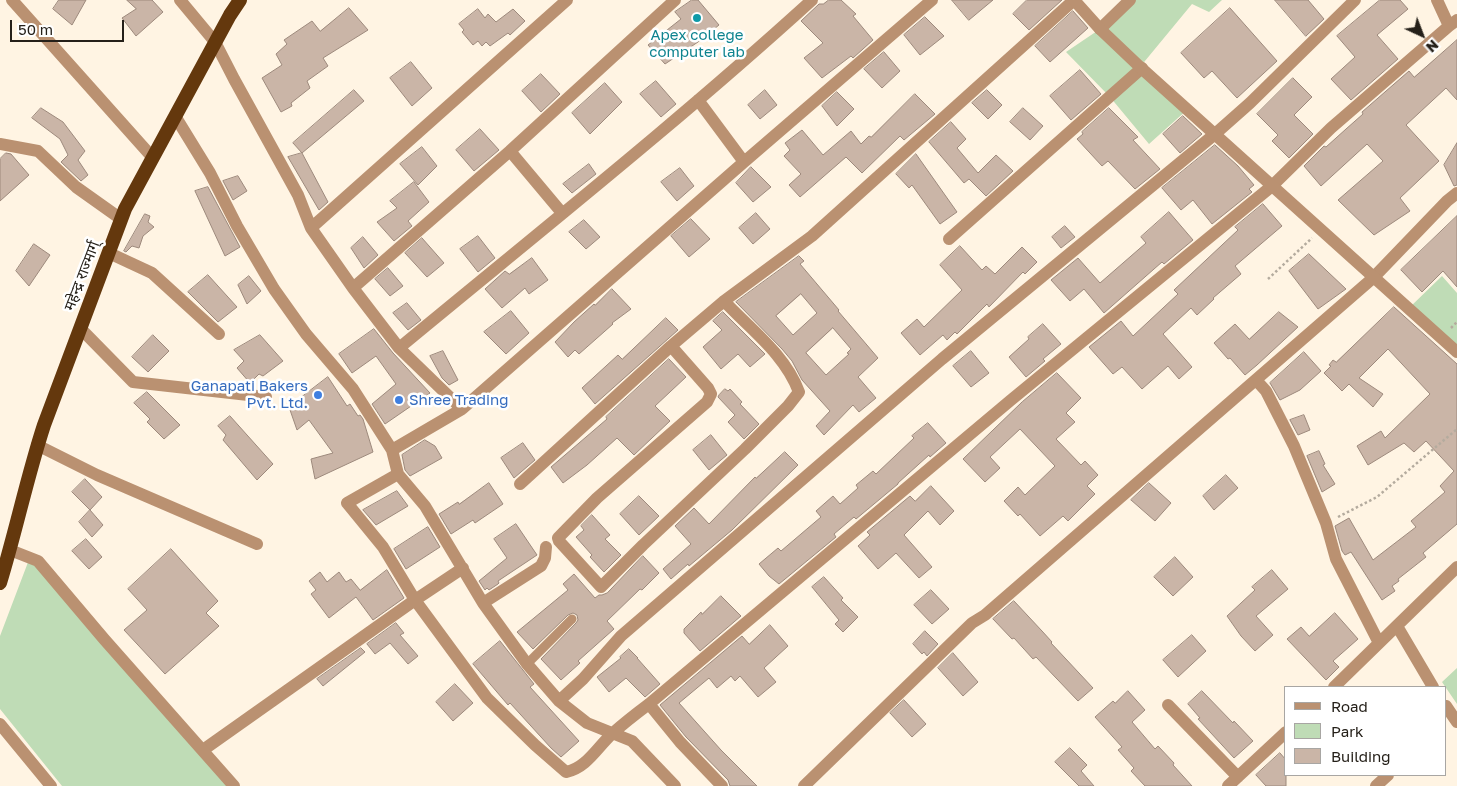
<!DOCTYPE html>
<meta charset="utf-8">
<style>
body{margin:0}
#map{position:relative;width:1457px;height:786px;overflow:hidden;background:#fff4e3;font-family:"Golos Text",sans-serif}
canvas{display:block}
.legend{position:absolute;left:1284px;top:686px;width:162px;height:90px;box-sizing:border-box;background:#fff;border:1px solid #a8a6a3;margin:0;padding:6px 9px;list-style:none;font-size:15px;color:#252019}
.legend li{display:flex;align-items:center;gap:10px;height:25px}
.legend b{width:25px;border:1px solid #a8a6a3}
.north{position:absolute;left:1397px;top:10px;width:50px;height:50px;-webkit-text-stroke:4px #fff;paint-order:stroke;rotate:137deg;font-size:14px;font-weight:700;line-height:20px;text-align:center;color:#252019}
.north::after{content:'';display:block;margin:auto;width:18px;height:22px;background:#252019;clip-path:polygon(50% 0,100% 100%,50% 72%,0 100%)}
.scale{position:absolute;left:10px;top:20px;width:114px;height:22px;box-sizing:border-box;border:2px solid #252019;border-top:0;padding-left:6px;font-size:15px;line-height:18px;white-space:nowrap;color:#252019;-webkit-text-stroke:4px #fff;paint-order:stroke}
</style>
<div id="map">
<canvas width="1457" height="786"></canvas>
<ul class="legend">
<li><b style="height:6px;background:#ba9171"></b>Road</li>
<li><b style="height:14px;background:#bfdcb6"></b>Park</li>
<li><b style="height:14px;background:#cab5a7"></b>Building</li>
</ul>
<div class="north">N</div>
<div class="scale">50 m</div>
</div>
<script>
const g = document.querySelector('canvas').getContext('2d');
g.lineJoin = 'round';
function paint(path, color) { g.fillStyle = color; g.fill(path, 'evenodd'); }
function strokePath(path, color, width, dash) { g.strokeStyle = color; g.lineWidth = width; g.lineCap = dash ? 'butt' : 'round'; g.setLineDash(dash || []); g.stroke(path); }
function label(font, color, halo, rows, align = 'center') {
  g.font = font + ' "Golos Text","Noto Sans Devanagari",sans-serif'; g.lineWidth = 5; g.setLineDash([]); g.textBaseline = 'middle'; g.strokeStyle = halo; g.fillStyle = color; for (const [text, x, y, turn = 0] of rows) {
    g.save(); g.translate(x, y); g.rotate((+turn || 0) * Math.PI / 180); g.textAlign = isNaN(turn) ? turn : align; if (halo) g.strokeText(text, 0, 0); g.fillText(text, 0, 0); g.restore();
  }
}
const green = new Path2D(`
 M1130 0H1222L1209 12 1192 4 1140 67 1188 109 1149 144 1110 97 1066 52 1100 29Z
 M1442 276 1457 293V352L1408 309Z
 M30 557 227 786H62L0 709V636Z
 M1457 668V704L1442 682Z`);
const building = new Path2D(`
 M59 0H86L72 25 53 9Z
 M127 0H152L163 12 136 36 122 18 136 9Z
 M692 0H698L719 25 698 42 665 64 648 45 681 19 675 12Z
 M829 0H841L856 14 853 16 873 40 853 58 851 56 822 78 804 58 823 43 801 21 819 4H823Z
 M952 0H993L969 20Z
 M1027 0H1062L1029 30 1013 14Z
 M1275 0H1308L1324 19 1306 36Z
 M1380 0H1400L1408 9 1377 35 1398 59 1351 100 1331 79 1355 57 1337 36Z
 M349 8 368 30 323 58 328 66 307 81 310 88 291 103 292 106 281 112 262 78 282 65 276 54 287 44 284 40 312 21 320 31Z
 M1230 8 1277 61 1237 98 1212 71 1204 78 1181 53Z
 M478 9 485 18 488 14 496 22 513 9 525 21 510 35 508 33 490 46 486 42 482 46 478 41 473 45 462 32 464 30 459 24Z
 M1073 11 1088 28 1050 62 1035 46Z
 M925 17 944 36 920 55 904 35Z
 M1457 40V100L1446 88 1406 125 1439 161 1400 198 1410 211 1374 235 1338 200 1383 161 1367 144 1321 186 1304 166 1324 146 1326 147 1346 129 1363 114 1362 112 1409 71 1414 77Z
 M884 52 900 71 882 88 864 69Z
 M411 62 432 88 412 106 390 78Z
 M1080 70 1101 94 1071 120 1050 96Z
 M541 74 560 94 541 112 522 91Z
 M1293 78 1312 97 1294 115 1313 134 1289 158 1272 141 1278 135 1257 114Z
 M656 81 676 104 661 117 640 94Z
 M605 83 622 102 590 134 572 113Z
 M354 90 364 101 302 153 293 143Z
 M765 90 777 105 760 119 748 105Z
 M987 90 1002 105 988 119 972 103Z
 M837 92 854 109 837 126 822 106Z
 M915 94 935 114 904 140 900 136 862 173 846 157 800 197 789 185 801 174 784 156 790 150 785 143 802 130 823 155 851 131 861 144 869 136 871 137Z
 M41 108 63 122 85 151 78 160 88 175 81 181 61 162 68 155 60 139 32 118Z
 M1023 108 1043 126 1030 140 1010 122Z
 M1109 108 1138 137 1133 140 1160 169 1135 189 1108 161 1102 166 1077 139 1083 134 1082 132Z
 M1183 116 1202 134 1180 153 1163 134Z
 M951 122 966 139 957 148 978 173 996 155 1013 171 986 196 969 179 964 183 929 142Z
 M480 129 499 150 474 171 456 150Z
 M1457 143V185L1454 186 1444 165Z
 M1215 145 1238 166 1254 185 1249 189 1252 192 1212 224 1193 200 1181 210 1162 188Z
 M422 147 437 166 418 185 400 164Z
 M6 153 11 154 29 175 0 201V159Z
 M302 153 328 202 319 210 288 157Z
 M916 154 957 212 940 224 912 185 909 188 896 174Z
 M589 164 596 174 572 193 563 184Z
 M751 167 771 187 753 202 736 183Z
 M680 168 694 186 677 201 661 182Z
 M238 176 247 191 233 200 223 181Z
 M414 182 429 202 408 221 412 226 394 241 377 222 397 208 390 201Z
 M208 187 240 247 225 256 195 191Z
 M1263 204 1282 226 1235 266 1241 274 1213 298 1214 299 1197 315 1191 308 1163 334 1192 367 1179 379 1168 366 1142 389 1122 367 1113 374 1089 347 1121 321 1133 336 1178 294 1174 290 1238 230 1235 227Z
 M1169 212 1193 240 1164 264 1162 262 1104 313 1084 289 1070 301 1051 280 1078 258 1100 283 1146 243 1141 237Z
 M756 213 770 229 753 244 739 228Z
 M145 214 150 216 148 222 154 227 143 236 139 248 132 246 126 252 124 251Z
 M1457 216V287L1443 271 1422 292 1401 270Z
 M691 219 710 239 689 257 671 236Z
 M584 220 600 237 586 249 569 232Z
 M1065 226 1075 237 1061 248 1052 237Z
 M478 236 495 258 478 272 460 249Z
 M363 237 378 255 364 268 351 248Z
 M422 238 444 263 427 277 405 253Z
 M34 244 50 255 29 286 16 271Z
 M960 246 982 270 986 266 995 274 1022 247 1037 262 1025 274 1023 272 989 307 987 304 957 334 955 332 947 340 943 335 920 355 901 333 917 319 924 327 962 290 940 265Z
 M1309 254 1346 289 1318 309 1289 271Z
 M799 256 804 261 800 264 839 310 838 311 878 358 858 377 876 398 859 412 853 405 824 435 816 426 830 411 802 380 792 361 782 349 736 302ZM801 294 817 313 793 335 776 316ZM833 328 851 349 847 353 849 354 826 375 806 353Z
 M532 258 548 280 529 294 525 288 502 308 485 289 505 271 509 274Z
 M388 268 403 286 390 296 375 279Z
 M208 275 237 307 218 322 188 292Z
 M249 276 261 291 247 304 238 285Z
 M612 289 631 309 612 323 613 324 579 354 575 350 568 357 555 342 574 322 594 304 595 305Z
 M407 303 421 320 408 330 393 313Z
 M1394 307 1457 364V524L1423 553 1426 557 1398 579 1399 581 1392 586 1395 591 1382 600 1351 552 1345 555 1342 551 1335 526 1349 518 1373 560 1416 527 1411 521 1445 492 1440 486 1454 471 1426 441 1414 452 1404 443 1368 465 1357 446 1381 431 1385 438 1430 394 1388 349 1359 378 1383 394 1373 407 1349 384 1342 391 1324 373 1331 366 1329 365 1333 360 1336 362Z
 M511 311 529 333 506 354 484 332Z
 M723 312 765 354 750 367 738 354 721 369 703 347 722 330 713 321Z
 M1279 312 1298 327 1257 365 1245 375 1230 358 1228 359 1214 343 1235 324 1249 339Z
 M666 318 678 330 595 404 582 388 618 355 622 359Z
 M1043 324 1061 344 1043 359 1045 361 1026 377 1009 357 1029 339 1028 337Z
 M374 329 393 353 430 393 385 424 372 404 396 384 376 356 352 373 339 354Z
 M153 335 169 351 148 372 132 357Z
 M260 335 283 361 263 376 259 374 250 383 237 368 244 361 234 350Z
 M443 351 458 380 449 385 442 378 430 356Z
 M971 351 989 373 971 387 953 366Z
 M1304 352 1321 371 1300 390 1280 400 1270 383Z
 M669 359 686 377 655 406 670 421 634 455 617 438 587 465 563 483 551 467 607 419 606 417Z
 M1057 373 1081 398 1066 413 1075 422 1056 439 1081 465 1085 461 1098 475 1087 486 1095 494 1068 521 1063 516 1040 536 1020 514 1018 516 1004 501 1018 487 1025 495 1055 466 1020 429 990 457 1000 468 985 482 963 459 1022 402Z
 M328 377 347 406 350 404 358 416 360 415 363 419 373 452 315 479 311 459 333 453 309 420 297 430 289 407Z
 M725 389 728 391 730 389 742 402 740 404 759 424 744 439 728 422 735 415 718 397 719 395Z
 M147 392 180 425 164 439 147 422 150 419 134 403Z
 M1304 415 1310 430 1298 435 1290 420Z
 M230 416 273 464 257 480 223 440 226 435 218 426Z
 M928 423 946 443 930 457 929 455 898 483V484L856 519 854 517 834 534 836 537 779 584 769 576 759 564 778 548 781 551 821 517 816 511 833 496 840 504 858 488 856 485 873 471 876 474 914 438 912 436Z
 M711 435 727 455 709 470 693 450Z
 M425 440 435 446 442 458 410 476 405 470 402 455Z
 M523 443 535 460 514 478 501 458Z
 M1319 451 1325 464 1323 465 1335 484 1322 492 1307 456Z
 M785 452 798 465 732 530 689 566 688 564 671 579 663 569 691 544 675 526 694 508 709 524 755 477 756 478Z
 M1226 475 1238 488 1214 510 1203 496Z
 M85 479 102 497 90 510 72 492Z
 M489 483 503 504 475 523 473 520 451 534 439 514 458 502 459 504Z
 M1149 483 1171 503 1155 521 1131 500Z
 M931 486 954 511 940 525 928 511 904 535 932 567 919 578 896 553 878 569 858 546 870 535 867 532 910 496 915 501Z
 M397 491 408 506 376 525 363 510Z
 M639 496 659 516 639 535 620 514Z
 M90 510 103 525 92 537 79 522Z
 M592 515 610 535 605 539 621 555 604 572 590 557 592 555 576 537 584 530 581 526Z
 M516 524 537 555 498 581 499 583 498 584 489 590 487 588 485 590 479 581 507 558 494 539Z
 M428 527 440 547 406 569 394 549Z
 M86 539 102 557 89 569 72 551Z
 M171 549 218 601 206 613 219 626 165 674 124 630 147 610 128 589Z
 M643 556 659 573 642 590 640 589 607 621 614 629 578 661 580 663 561 680 541 659 576 623 578 620 577 615 573 613 568 615 533 649 517 632 568 590 563 584 574 574 595 598 599 595H602L607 593Z
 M1175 557 1193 577 1173 596 1154 577Z
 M387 570 404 598 373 620 356 597 329 618 311 594 316 590 309 581 320 572 327 582 339 572 346 582 351 579 360 590Z
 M1272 570 1288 589 1256 616 1273 635 1255 651 1241 636 1227 616 1255 590 1252 587Z
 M824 577 843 598 841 600 858 617 843 632 835 624 839 620 812 587Z
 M931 590 949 609 932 624 914 605Z
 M721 596 741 616 700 651 684 633V629L701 612 702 614Z
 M1014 601 1042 631 1052 642 1051 643 1093 688 1078 701 1036 657 1033 659 1014 638 1012 639 993 619Z
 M1335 613 1358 639 1333 661 1339 667 1326 680 1287 639 1301 627 1309 636Z
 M396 623 404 633 400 635 418 656 408 664 390 643 375 654 367 644Z
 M770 625 788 646 764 668 776 682 758 697 740 676 735 681 731 676 717 688 709 678 679 703 721 750 757 786H730L728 780 686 737 660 705 742 636 749 644Z
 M925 631 938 644 927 656 924 652 922 654 913 644Z
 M1192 635 1206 651 1178 677 1163 660Z
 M500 641 534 684 530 687 579 741 561 757 551 748 510 703 508 705 473 664Z
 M361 648 365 652 323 686 317 679Z
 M629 649 638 658H637L660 684 645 697 626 678 609 692 597 677 621 658 620 657Z
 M953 653 978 682 963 696 938 668Z
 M455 684 473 703 453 721 436 702Z
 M1128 691 1145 710 1132 722 1155 749 1158 746 1174 763 1173 765 1192 786H1145L1131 771 1134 768 1118 750 1122 747 1095 717 1113 701 1115 703Z
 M1202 691 1233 723 1234 721 1253 741 1234 758 1198 719 1200 718 1188 704Z
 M904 700 926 724 912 737 890 713Z
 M1070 748 1087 765 1081 771 1094 786H1079L1055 762Z
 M1280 753 1286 760V786H1266L1256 775Z`);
const path = new Path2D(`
 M1268 279 1312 238
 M1451 328 1457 322
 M1338 517 1377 497 1457 429`);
const service = new Path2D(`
 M527 664 572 619`);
const minor = new Path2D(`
 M12 0 153 158
 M180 0 215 42 234 79 298 195 311 228 567 0
 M1437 0 1449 26 1457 20
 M1100 29 1130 0
 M698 100 744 162
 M175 116 210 173 237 226 274 289 306 334 353 389 392 450 398 474 425 506 483 603 527 664 559 701 587 723 632 741 675 786
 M0 144 38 151 76 187 121 219
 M510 151 562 213
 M311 228 353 288 510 151 675 0
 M949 239 1142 68
 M109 253 152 273 219 334
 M353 288 399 348 462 409
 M80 328 133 382 266 397
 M671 346 708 388 711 394 707 402 597 498 558 538 559 541 601 587 643 545 745 449 788 406 799 392C785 354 750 329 724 301
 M399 348C538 233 679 121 812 0
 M1256 380 1266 391 1294 446 1326 523 1336 559 1379 643
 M37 445 97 475 257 544
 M392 450 462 409 744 162 932 0
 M398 474 347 503 383 547 415 600 487 698 535 745 566 772C587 768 598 746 613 733 624 723 637 713 649 704L1011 400 1272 186 1331 128 1449 26
 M520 484 671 346 724 301 812 236 1074 0
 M483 603 541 566 545 558 546 547
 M1397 626 1433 687
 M1334 687 1457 567
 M559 701 583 679 621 636 942 359 1215 134 1250 103 1355 0
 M649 704 680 742 722 786
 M1168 705 1238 777
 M1446 706 1457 722
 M0 724 51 786
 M203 750 415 600 463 568
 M804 786 972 623 985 615 1373 278 1447 201 1457 193
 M1228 786 1286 732
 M1376 786 1388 775`);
const tertiary = new Path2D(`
 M1074 0 1100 29 1140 67 1457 352
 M10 550 38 561 104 639 234 786`);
const trunk = new Path2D(`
 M0 583C16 531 27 477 44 425L125 209 230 15 240 0`);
const markers = [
 [697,18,5,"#0f9aa8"],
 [318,395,5,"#3f7fe0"],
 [399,400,5,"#3f7fe0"]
];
const cultureNames = [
 ["Apex college",697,35],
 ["computer lab",697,52]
];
const streetNames = [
 ["महेन्द्र राज्मार्ग्",82,276,-69]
];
const shopNames = [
 ["Ganapati Bakers",308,386],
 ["Pvt. Ltd.",308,403],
 ["Shree Trading",409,400,"left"]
];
paint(green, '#bfdcb6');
paint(building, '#cab5a7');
strokePath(building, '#9d897c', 1);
strokePath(path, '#b4ab9e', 2.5, [2.5, 2.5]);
strokePath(service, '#ba9171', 9);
strokePath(minor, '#ba9171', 12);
strokePath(tertiary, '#ba9171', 12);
strokePath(trunk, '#64380d', 14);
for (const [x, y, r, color] of markers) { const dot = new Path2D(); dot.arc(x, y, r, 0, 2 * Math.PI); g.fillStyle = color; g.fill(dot); strokePath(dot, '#fff', 2); }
label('15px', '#0d838f', '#fff', cultureNames);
label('15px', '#252019', '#fff', streetNames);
label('15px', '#366cbe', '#fff', shopNames, 'right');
</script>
